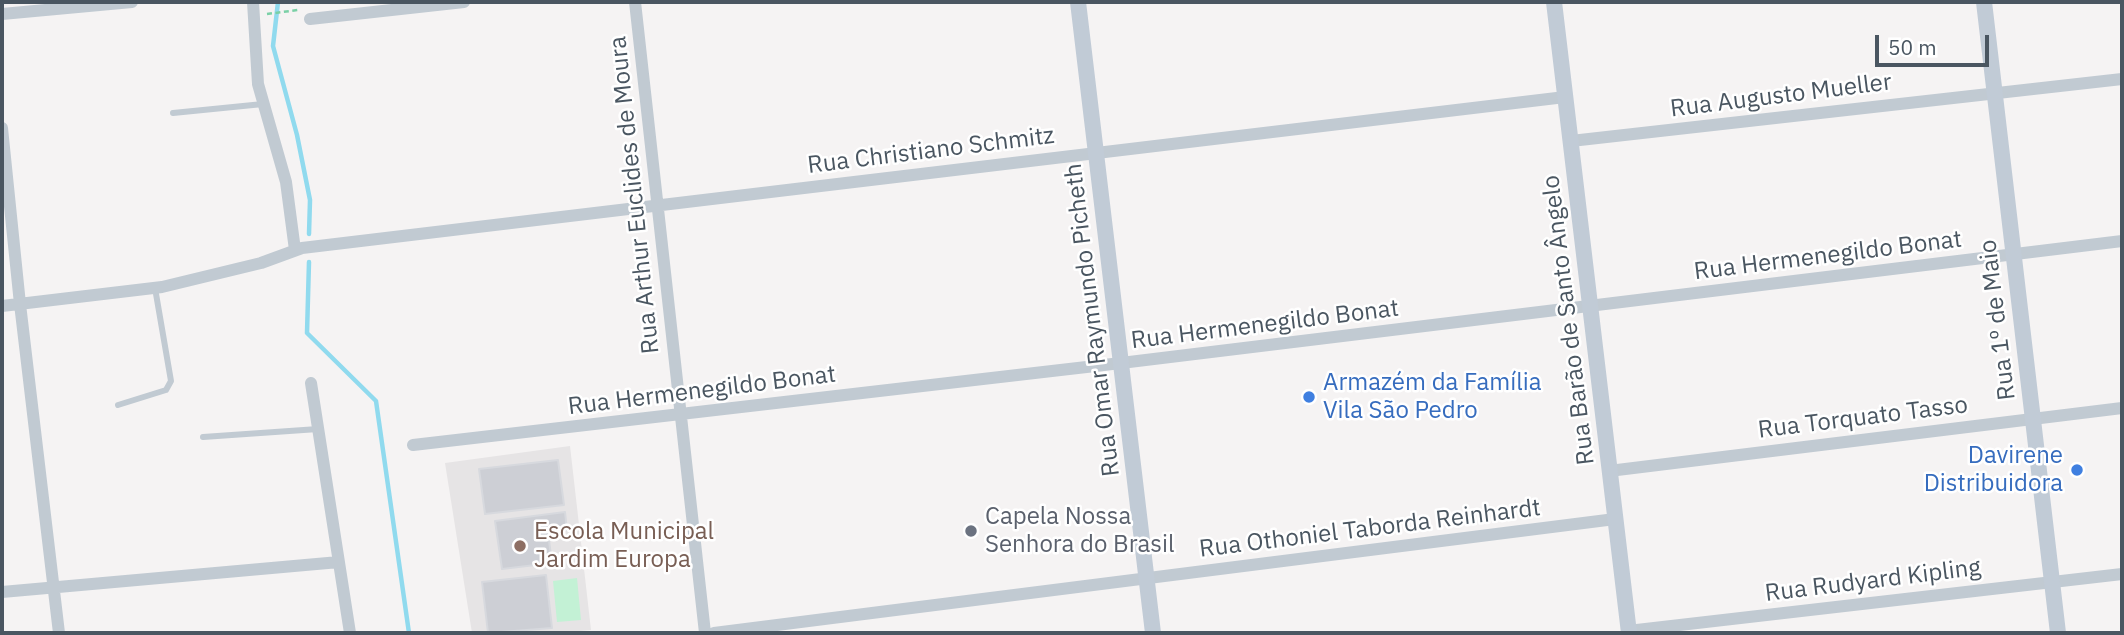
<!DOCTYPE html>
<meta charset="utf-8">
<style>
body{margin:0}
#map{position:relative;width:2124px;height:635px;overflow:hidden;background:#f5f3f3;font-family:"IBM Plex Sans",sans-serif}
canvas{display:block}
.frame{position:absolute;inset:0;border:4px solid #4a5661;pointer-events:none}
.scale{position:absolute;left:1875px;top:35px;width:114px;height:32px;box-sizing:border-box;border:4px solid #4a5661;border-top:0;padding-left:9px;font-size:21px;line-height:24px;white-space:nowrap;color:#4a5661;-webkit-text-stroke:5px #fff;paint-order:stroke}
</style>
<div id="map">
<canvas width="2124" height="635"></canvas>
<div class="frame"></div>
<div class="scale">50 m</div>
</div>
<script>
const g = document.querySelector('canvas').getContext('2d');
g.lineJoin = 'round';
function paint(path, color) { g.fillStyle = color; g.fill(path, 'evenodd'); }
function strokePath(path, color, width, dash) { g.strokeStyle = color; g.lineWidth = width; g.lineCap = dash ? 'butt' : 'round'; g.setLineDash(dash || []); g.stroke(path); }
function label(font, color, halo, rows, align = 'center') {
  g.font = font + ' "IBM Plex Sans",sans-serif'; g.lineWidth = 5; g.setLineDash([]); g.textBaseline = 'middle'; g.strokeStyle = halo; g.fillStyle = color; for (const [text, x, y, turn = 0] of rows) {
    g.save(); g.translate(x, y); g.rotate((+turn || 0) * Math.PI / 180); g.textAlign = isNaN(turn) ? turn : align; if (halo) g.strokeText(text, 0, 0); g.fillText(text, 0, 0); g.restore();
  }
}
const education = new Path2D(`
 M570 446 591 630 559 633H472L445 463Z`);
const green = new Path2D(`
 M577 578 581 620 557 622 553 581Z`);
const stream = new Path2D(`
 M278 2 273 46 297 135 310 200 309 234
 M309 262 307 333 376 401 409 633`);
const building = new Path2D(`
 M558 460 564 505 485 514 479 469Z
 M565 512 567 530 548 533 552 563 502 569 495 521Z
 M546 575 552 628 488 633 482 582Z`);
const path = new Path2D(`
 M267 14 298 10`);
const lane = new Path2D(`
 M173 113 263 104
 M118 405 166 390 171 381 155 288
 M203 437 318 429`);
const street = new Path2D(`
 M253 2 258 84 286 182 295 250
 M635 2 705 633
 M2 14 132 2
 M310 19 464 2
 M2 128 20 304 59 633
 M1571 141 2122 79
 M2 306 162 287 261 263 302 248 1565 97
 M311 383 350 633
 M413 445 1121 363 2122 241
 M1609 471 2122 408
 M2 592 339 562
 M1628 631 2122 574
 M714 633 1615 519`);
const secondary = new Path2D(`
 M1078 2 1153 633
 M1554 2 1629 633
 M1984 2 2058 633`);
const markers = [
 [1309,397,7,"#3f7fe0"],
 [2077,470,7,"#3f7fe0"],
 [971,531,7,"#6b7280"],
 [520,546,7,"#8d6e63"]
];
const streetNames = [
 ["Rua Augusto Mueller",1781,96,-7],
 ["Rua Christiano Schmitz",931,151,-7],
 ["Rua Arthur Euclides de Moura",635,195,-96],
 ["Rua Hermenegildo Bonat",1828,256,-7],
 ["Rua Omar Raymundo Picheth",1093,320,-97],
 ["Rua Barão de Santo Ângelo",1569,320,-97],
 ["Rua 1º de Maio",1998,320,-97],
 ["Rua Hermenegildo Bonat",1265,325,-7],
 ["Rua Hermenegildo Bonat",702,391,-7],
 ["Rua Torquato Tasso",1863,418,-7],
 ["Rua Othoniel Taborda Reinhardt",1370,529,-7],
 ["Rua Rudyard Kipling",1873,581,-7]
];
const shopNames = [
 ["Armazém da Família",1323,383],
 ["Vila São Pedro",1323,411],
 ["Davirene",2063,456,"right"],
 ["Distribuidora",2063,484,"right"]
];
const worshipNames = [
 ["Capela Nossa",985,517],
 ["Senhora do Brasil",985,545]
];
const educationNames = [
 ["Escola Municipal",534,532],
 ["Jardim Europa",534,560]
];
paint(education, '#e6e4e5');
paint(green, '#c3f1d5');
strokePath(stream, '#90daee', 4.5);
paint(building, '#cdcfd5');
strokePath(building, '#d7d9de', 2);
strokePath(path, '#7ad0a6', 2.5, [5, 3.5]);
strokePath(lane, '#c1cad2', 6);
strokePath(street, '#c1cad2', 12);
strokePath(secondary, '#c1cbd6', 16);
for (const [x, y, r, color] of markers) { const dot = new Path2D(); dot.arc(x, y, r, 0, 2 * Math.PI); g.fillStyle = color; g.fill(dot); strokePath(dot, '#fff', 2.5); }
label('24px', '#4a5661', '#fff', streetNames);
label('24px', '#366cbe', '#fff', shopNames, 'left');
label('24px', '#5b616d', '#fff', worshipNames, 'left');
label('24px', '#785e54', '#fff', educationNames, 'left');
</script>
